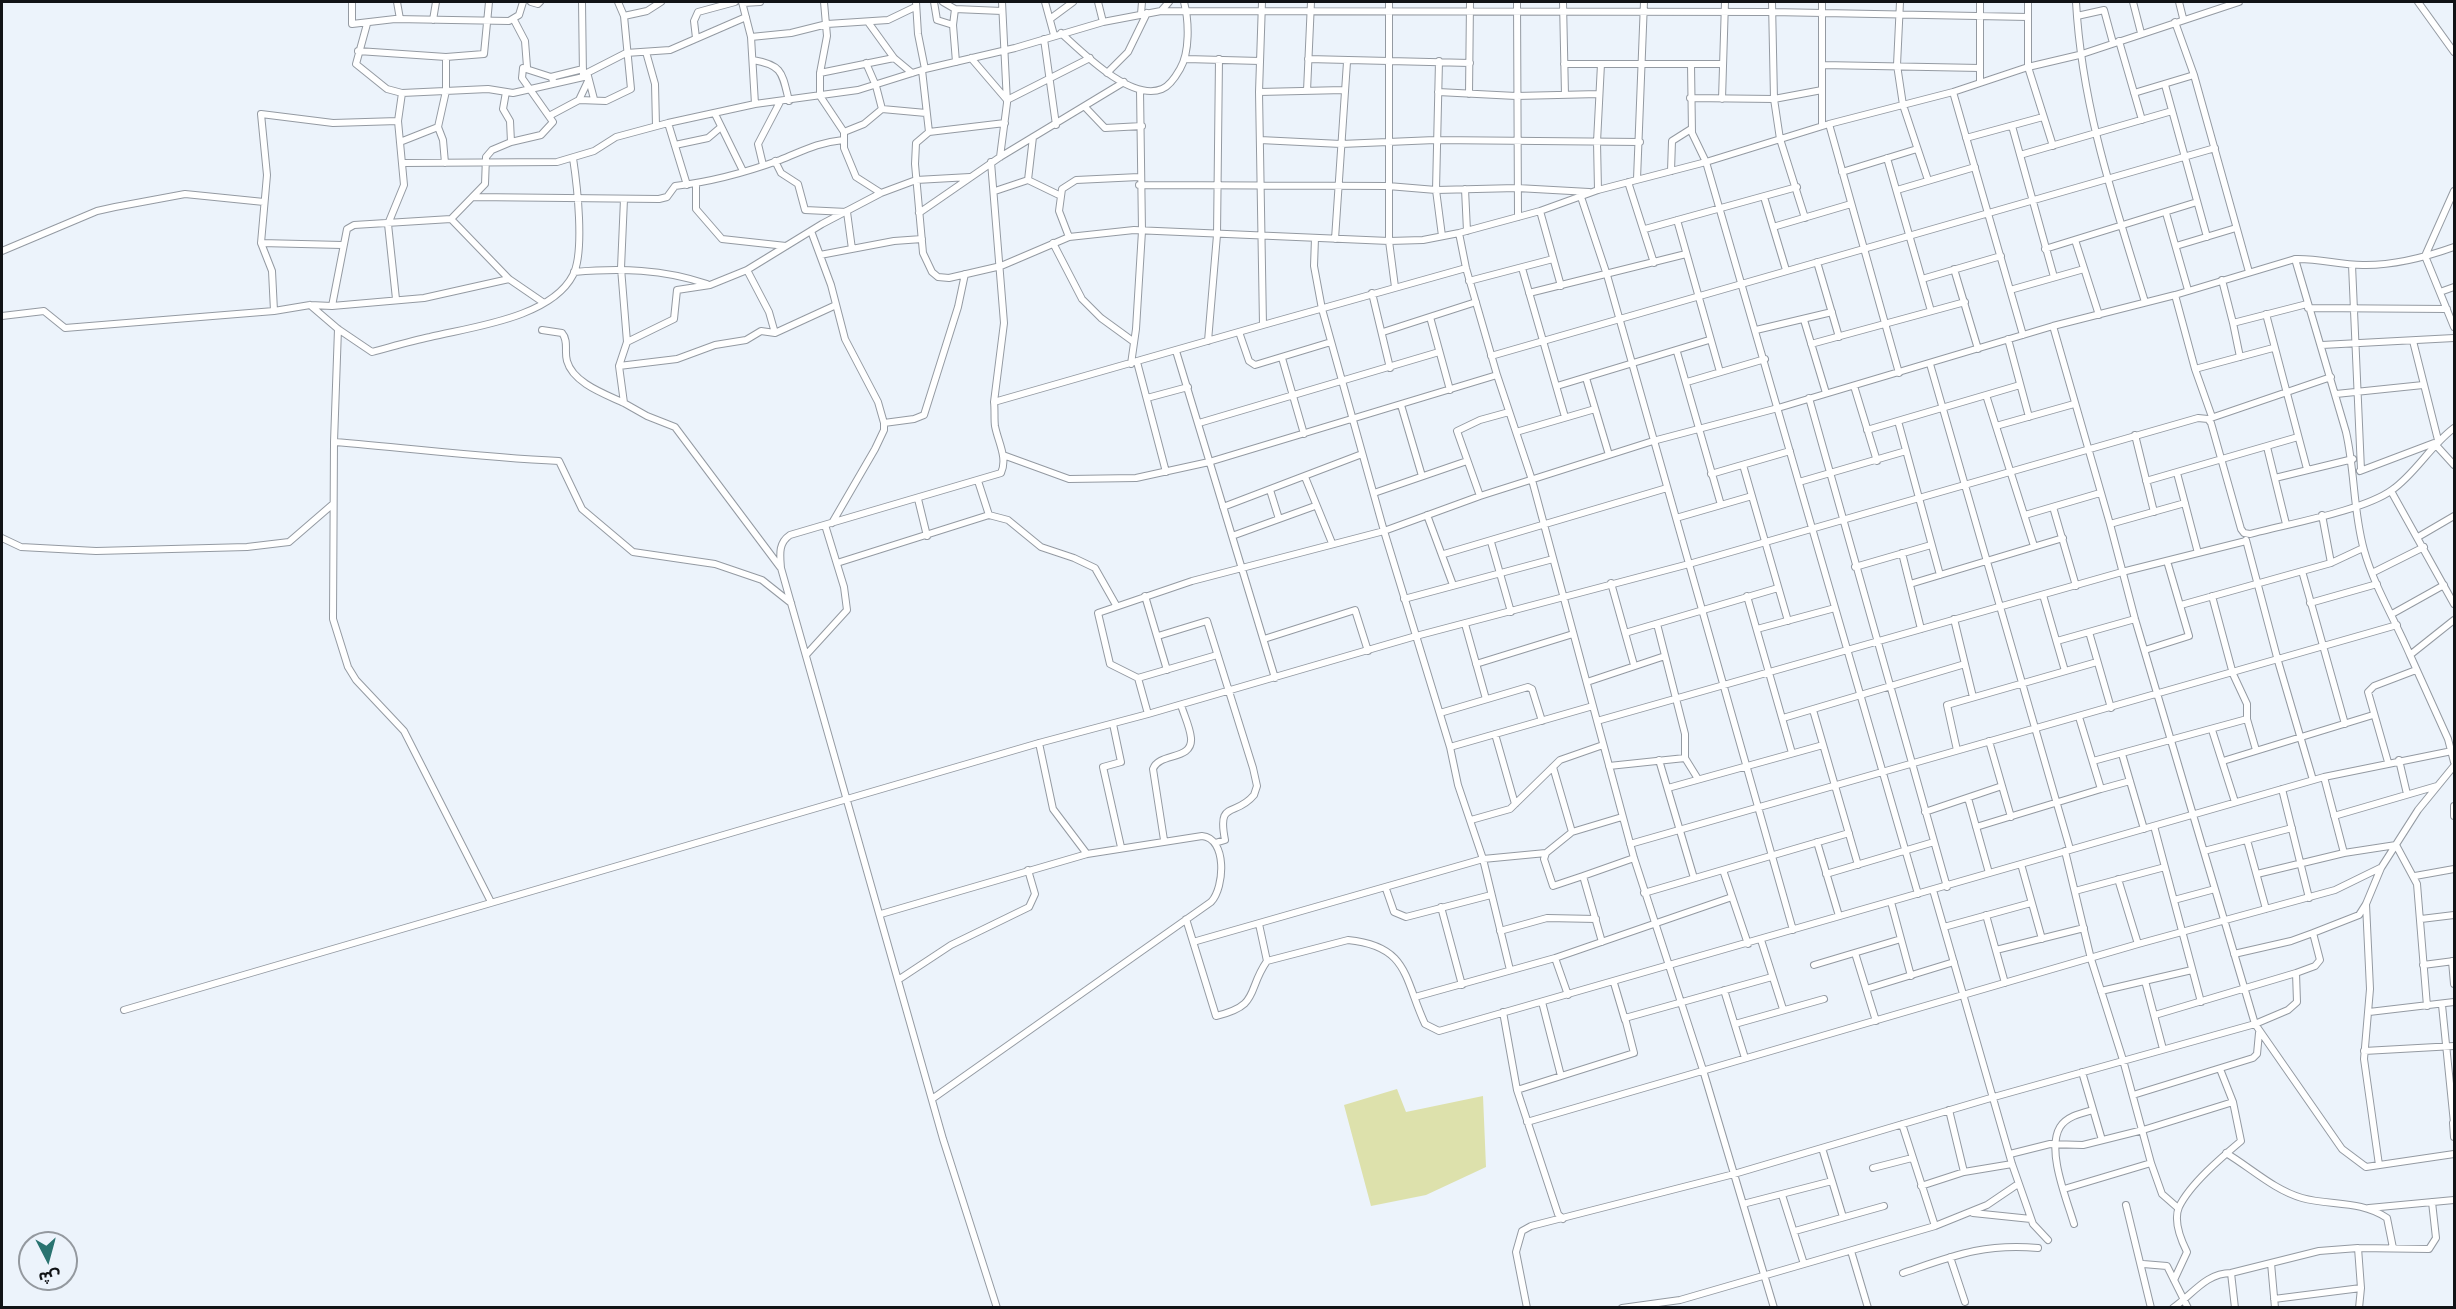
<!DOCTYPE html>
<meta charset="utf-8">
<style>
body{margin:0}
#map{position:relative;width:2456px;height:1309px;overflow:hidden;background:#ecf3fb;font-family:"Fira Sans","Noto Sans Arabic",sans-serif}
canvas{display:block}
.frame{position:absolute;inset:0;border:3px solid #111316;pointer-events:none}
.north{position:absolute;left:18px;top:1231px;width:60px;height:60px;box-sizing:border-box;background:#ecf3fb;border:2px solid #94999f;border-radius:50%;rotate:174deg;font-size:16px;font-weight:700;line-height:24px;text-align:center;color:#111316}
.north::after{content:'';display:block;margin:auto;width:21px;height:27px;background:#297370;clip-path:polygon(50% 0,100% 100%,50% 72%,0 100%)}
</style>
<div id="map">
<canvas width="2456" height="1309"></canvas>
<div class="frame"></div>
<div class="north">ش</div>
</div>
<script>
const g = document.querySelector('canvas').getContext('2d');
g.lineJoin = 'round';
function paint(path, color) { g.fillStyle = color; g.fill(path, 'evenodd'); }
function strokePath(path, color, width, dash) { g.strokeStyle = color; g.lineWidth = width; g.lineCap = dash ? 'butt' : 'round'; g.setLineDash(dash || []); g.stroke(path); }
const green = new Path2D(`
 M1397 1089 1406 1112 1483 1096 1486 1167 1426 1195 1371 1206 1344 1105Z`);
const street = new Path2D(`
 M352 2V24L395 19 509 21 519 15 523 2
 M397 2 400 19
 M531 2 538 4 540 2
 M582 2 583 76H588L594 99
 M742 2 751 37 755 104
 M824 2 827 36 820 73V96L844 132V148L856 177 881 193 916 180 970 177
 M916 2 918 34 925 69
 M934 2 937 20 953 25
 M943 2 955 9 1002 11
 M1045 2 1054 35
 M1098 2 1103 22
 M1389 2V241L1395 287
 M1517 2 1518 217
 M1563 2 1565 95
 M1772 2 1774 99 1780 139 1805 218
 M1822 2V126
 M1900 2 1897 65 1903 105 1928 180
 M1980 2V82
 M2028 2V67L2053 146
 M2076 2C2082 108 2114 201 2145 302
 M2133 2 2141 33
 M2179 2 2183 18
 M2418 2 2454 52
 M743 3 760 2
 M955 9 953 25 956 62
 M1161 11 1169 2
 M1141 14 1142 2
 M624 16 647 11 661 2
 M2077 16 2104 10 2113 43
 M1050 19 1073 2
 M433 20 436 2
 M514 20 525 41 527 67
 M868 22 894 58 912 73
 M2175 22 2194 75 2249 272
 M367 24 356 64 387 89 402 93 488 89 513 93 588 76
 M1061 33C1082 52 1131 102 1162 89 1170 86 1176 76 1180 69 1190 52 1189 21 1184 2
 M751 37 791 33 827 24 888 20 915 7
 M696 38 694 21 698 12 735 2
 M1044 39 1056 125
 M2119 41 2142 120
 M358 51 446 57
 M646 52 655 84 656 126
 M971 58 1007 100 1090 58
 M1186 59 1260 61
 M1308 59 1470 63
 M753 60C783 65 782 73 789 101
 M1439 61 1436 190 1442 236
 M866 63 876 86 882 109
 M1564 64H1723
 M1691 64 1692 133 1706 162 1918 894
 M1822 65 1980 68
 M922 70 929 132
 M820 73 894 58
 M1107 73 1128 52 1147 13
 M583 75 626 53 670 50 746 17
 M551 77 583 69
 M2165 85 2207 237
 M1307 91 1311 2
 M506 92 503 109 510 121 511 142
 M1259 92 1344 90
 M1438 92 1516 96 1599 94
 M1953 92 2023 335
 M2134 93 2194 75
 M1469 94 1470 2
 M1690 98 1774 99 1822 90
 M1722 99 1725 2
 M579 100 588 81
 M1085 107 1105 128 1142 126
 M715 114 743 171
 M549 116 579 100 606 101 631 89 624 16 618 2
 M668 123 687 185
 M1005 123 929 132 916 143 915 164 923 253 932 272 938 277 949 278 1001 266 1069 237 1134 230 1389 241 1423 240 1459 233 1540 211 1598 190 1706 162 1829 124 1953 92 2028 67 2079 55 2239 2
 M1829 124 1899 373
 M2012 126 2054 277
 M844 132 864 124 882 109 926 113
 M1966 138 2043 117
 M1260 140 1341 144 1435 140 1640 142
 M400 142 438 127
 M675 145 708 138 721 127
 M2020 155 2172 111
 M1000 157 1007 103 1002 2
 M1887 158 1931 311
 M775 161 781 173 798 184 805 210 847 212 852 249
 M991 162 1004 323 994 402
 M403 163 557 162 594 151 616 137 668 123 755 104 858 90 925 69 1015 48 1103 22 1161 11 1772 12 2028 17
 M445 163 443 140 438 127 446 91V57L484 54 489 2
 M763 165 758 144 780 102
 M1671 171 1672 141 1691 129
 M1842 172 1917 149
 M1637 179 1644 2
 M1028 180 1033 137
 M1628 182 1654 263
 M696 183V209L722 239 786 246
 M1139 185 1388 186 1436 190 1517 188 1589 192
 M1465 189 1467 231
 M1598 190 1597 142 1601 64
 M1897 190 1975 167
 M995 191 1028 180 1059 195
 M2454 191 2425 256 2454 327
 M473 197 659 199 667 197 675 186C710 182 747 172 780 160 805 150 816 143 843 140
 M1581 197 1607 275 1793 930
 M1764 197 1786 270
 M624 199 621 268 627 342 619 366 624 403 647 416 675 427 780 567
 M1540 211 1561 286
 M919 213 1000 157 1124 82
 M2166 213 2188 290
 M451 219 509 279 544 303
 M1677 220 1720 372
 M1773 227 1851 204
 M1645 229 1797 187
 M811 231 831 285 845 339 878 402 884 423V430L875 449 832 523
 M1459 233 1466 268 1497 375 1532 480 1634 858 1703 1070 1774 1308
 M1069 237 1059 211 1062 189 1076 180 1139 177
 M1315 238 1314 266 1322 309 1384 531 1450 747 1458 785 1483 859 1510 970
 M1335 239 1347 62
 M2075 240 2099 315
 M261 243 342 245
 M1053 243 1082 299 1101 318 1134 342
 M2176 246 2236 228
 M2045 249 2197 202
 M2 251 97 211 115 207 185 194 264 202
 M820 255 894 241 922 239
 M2295 259C2320 258 2342 266 2366 265 2397 265 2426 257 2454 247
 M1817 262 1839 337
 M2352 265 2361 470
 M1522 268 1565 417
 M1954 269 1978 349
 M747 270 769 312 775 333
 M574 272C620 268 663 269 707 284
 M1922 279 2001 256
 M2222 280 2233 323 2307 304
 M1469 281 1553 259
 M2010 290 2084 269
 M2440 292 2454 287
 M1372 293 1390 368
 M1529 293 1686 254
 M2175 295 2195 369 2212 417
 M396 299 388 224 404 185 398 121 402 93
 M310 305 338 329 372 352C391 347 411 341 430 337 471 327 551 318 573 275 585 252 577 184 573 158
 M332 306 347 229 354 225 451 219 485 184 486 157 492 150 511 142 541 135 553 122 522 78 523 68 551 77 554 82
 M2308 308 2447 309
 M274 311 272 271 261 243 267 175 261 114 333 123 398 121
 M2266 314 2307 469
 M2 316 44 311 65 328 274 311 310 305 332 306 424 298 509 279
 M1430 317 1450 390
 M1804 320 1826 393
 M2233 323 2240 357
 M1263 325 1466 268
 M2053 326 2110 524 2135 619 2255 1024 2342 1149 2366 1167 2454 1154
 M338 329 334 442C409 448 484 458 559 461L582 509 633 552 715 564 762 580 791 603
 M542 330 562 333C569 341 564 351 567 361 573 383 605 394 624 403
 M1756 330 1832 312
 M1239 332 1249 361 1255 365 1331 342
 M1383 332 1476 302
 M2008 339 2029 417
 M1208 341 1217 235 1219 59
 M2413 341 2438 440
 M627 342 674 319 677 290 710 285 747 270 822 224 881 193
 M1811 344 1965 302
 M2322 345 2454 338
 M1176 351 1275 678
 M1677 352 1721 505
 M1491 356 2215 148
 M1282 358 1304 434
 M1137 362 1166 472
 M1131 364 1136 329 1142 231 1140 90
 M1930 364 2070 849
 M619 366 677 359 715 345 746 340 761 331 775 333 836 305
 M2195 369 2273 348
 M1586 378 1609 455
 M1687 382 1765 359
 M1557 386 1709 340
 M1854 386 1877 461
 M2336 394 2423 385
 M1986 395 2034 546
 M1147 398 1188 387
 M1809 398 1947 887
 M1401 405 1422 476
 M2208 419 2331 377
 M1898 421 1940 575
 M884 423 914 419 924 415 958 307 965 274
 M1199 423 1439 352
 M1996 426 2074 404
 M1867 430 2020 385
 M1516 432 1595 409
 M2135 435 2154 512
 M334 442 333 619 348 667 356 680 404 731 491 902
 M2267 447 2286 524
 M1003 455 1069 479 1136 478 1209 462 1497 375
 M1743 465 1788 621
 M2360 471 2434 443 2454 465
 M2177 473 2198 553
 M1711 474 1790 451
 M1305 477 1332 543
 M2275 478 2353 459
 M978 481 989 515
 M2146 481 2298 437
 M1799 482 1906 451
 M1270 490 1279 519
 M2391 491 2454 604
 M1374 493 1467 461
 M1480 496 1457 431 1480 420 1509 412
 M918 499 927 536
 M1223 507 1362 454
 M2053 507 2076 586
 M1427 515 1453 585
 M2025 515 2100 493
 M2322 515 2331 563
 M1676 518 1752 496
 M2110 524 2185 503
 M1232 536 1315 506
 M2418 537 2454 516
 M2 538 21 547 96 551 247 547 289 542 333 504
 M2246 540 2278 661 2313 780
 M1491 542 1511 612
 M1902 553 1921 629
 M1444 554 1667 488
 M837 563 989 515 1008 520 1041 547 1074 558 1095 568 1116 605
 M1855 567 1931 545
 M2302 571 2345 724
 M2372 573 2424 547
 M1611 583 1634 665
 M1910 584 2063 538
 M2043 595 2065 671
 M1145 596 1167 670
 M1747 596 1792 753
 M2212 596 2233 674 2247 704V719L2256 750
 M1404 599 1553 559
 M2310 603 2377 584
 M2181 605 2331 563 2363 548
 M2392 614 2444 585
 M1954 619 1973 697
 M2454 620 2410 655 2448 739 2454 762
 M1465 624 1486 699
 M1657 624 1685 734V758L1698 779
 M1757 629 1835 608
 M2089 632 2111 708
 M1625 633 1778 588
 M1158 636 1207 621 1253 768 1257 786 1254 795C1235 818 1217 799 1225 840L1215 843
 M1264 639 1355 610 1368 651
 M2057 641 2135 619
 M2145 650 2189 636 2167 561
 M806 655 847 610 844 587 825 525
 M1217 655 1138 678 1110 664 1098 613 1192 581 1384 531 1480 496 1653 441 1778 408 2053 326 2175 295 2295 259 2346 432C2355 471 2353 511 2364 550 2374 586 2395 620 2410 655
 M1476 664 1573 634
 M1138 678 1148 714
 M1587 682 1665 656
 M1813 710 1858 865
 M1440 713 1528 687 1532 689 1542 721
 M2079 717 2101 789 2130 781
 M1783 718 1965 664
 M1597 721 2122 572 2246 541
 M1113 724 1121 762 1103 767 1121 847
 M2212 730 2235 802
 M1495 734 1515 804
 M1989 741 2011 817
 M1039 743 1053 809 1087 854
 M1450 747 1593 706
 M1957 750 1947 705 2097 662
 M2122 754 2144 829
 M1659 760 1694 878
 M2399 760 2407 794
 M2093 761 2247 719
 M2223 761 2373 715
 M2388 762 2368 692 2374 686 2416 670
 M1609 766 1685 758
 M1553 767 1572 832
 M2324 777 2344 853
 M1668 788 1823 745
 M2282 789 2309 898
 M1968 798 1989 873
 M2454 806V816
 M1925 812 2002 786
 M2334 816 2437 786
 M1471 820 1510 809 1560 760 1603 745
 M2154 826 2201 1002
 M1976 827 2101 789
 M1164 840 1153 769C1159 752 1193 761 1191 738 1190 727 1184 715 1181 705
 M2247 840 2266 909
 M1817 842 1839 916
 M1630 844 2397 625
 M2065 851 2091 959 2123 1060 2151 1163 2162 1194 2178 1208
 M2204 851 2292 828
 M1546 853 1544 859 1553 886 1583 876 1602 942
 M2021 864 2042 939
 M1723 870 1748 944
 M1826 874 1934 842
 M2257 874 2344 853 2396 845 2417 884 2427 1006
 M1583 876 1634 858
 M2415 876 2454 869
 M2118 879 2138 944
 M1386 889 1394 912 1406 917 1491 895
 M1933 890 2012 1164 2033 1224 2048 1240
 M2075 891 2165 867
 M1644 893 1849 833
 M2174 900 2215 889
 M1891 902 1911 976
 M2366 904 2370 989 2364 1059 2379 1165
 M1441 907 1462 985
 M881 914 1087 854 1202 836C1227 838 1225 887 1211 902L932 1099
 M1986 915 2005 983
 M1186 919 1216 1016C1261 1005 1246 991 1267 961L1348 940C1409 946 1404 979 1425 1024L1439 1031 2324 777 2452 751
 M2421 919 2454 915
 M1259 924 1267 961
 M1944 927 2031 903
 M1500 931 1547 918 1596 919
 M1761 940 1783 1009
 M1193 942 1483 859 1546 853 1572 832 1622 817
 M1996 950 2084 928
 M1855 953 1876 1021
 M2234 954 2291 941 2313 933
 M1555 958 1568 995
 M2452 961 2454 984
 M1814 965 1901 939
 M2423 965 2454 961
 M898 980 951 945 1029 907 1035 894 1028 870
 M2145 981 2163 1049
 M1614 983 1625 1020
 M1866 989 1954 962
 M1724 990 1745 1058
 M2101 991 2192 970
 M1415 997 1555 958 1732 897
 M1542 1002 1561 1076
 M2442 1005 2454 1123
 M124 1010 1039 743 1148 714 1416 636 1689 564 2198 418 2208 419 2211 423 2241 529 2244 533 2250 534C2287 524 2363 511 2392 490 2416 473 2430 446 2454 428
 M1503 1012 1517 1090 1558 1214 1563 1219
 M2369 1012 2454 1002
 M2155 1015 2296 973
 M1735 1024 1824 999
 M2364 1051 2454 1046
 M2082 1072 2102 1140
 M1517 1090 1634 1053 1625 1018 1772 977
 M2133 1095 2253 1058 2257 1054 2259 1033
 M1949 1110 1964 1172
 M1527 1122 2138 944 2335 890 2380 868
 M2453 1123 2454 1137
 M1902 1124 1935 1226
 M1822 1148 1843 1217
 M2226 1153C2251 1168 2274 1190 2302 1198 2331 1206 2360 1200 2387 1218L2393 1248
 M2010 1154 2050 1144 2083 1145 2143 1130 2233 1102
 M1873 1168 1912 1158
 M1921 1186 1964 1172 2012 1164
 M2064 1189 2151 1163
 M1782 1195 1804 1264
 M1743 1204 1832 1181
 M2126 1205 2151 1308
 M2369 1208 2454 1200
 M1973 1213 2031 1219
 M2074 1224C2067 1200 2046 1150 2060 1127 2067 1116 2082 1113 2093 1110
 M1795 1231 1884 1206
 M2358 1248 2361 1288 2359 1308
 M1851 1251 1868 1308
 M1950 1257 1965 1302
 M2271 1263 2275 1308
 M2143 1264 2167 1266 2188 1308
 M1903 1273C1953 1256 1984 1243 2038 1248
 M2231 1273 2235 1308
 M2174 1280 2187 1252C2181 1240 2173 1221 2179 1207 2190 1184 2222 1157 2241 1141L2233 1102 2220 1069
 M2274 1299 2361 1288
 M997 1308 943 1139 781 568C780 555 778 543 790 535L1001 473C1008 458 998 442 995 426 994 419 995 410 994 402L1263 325 1259 92 1262 2
 M1527 1308 1516 1252 1522 1231 1531 1226 1734 1174 1994 1097 2255 1024 2288 1010 2297 1002 2296 973 2315 966 2320 960 2313 933 2359 915 2366 904 2381 868 2418 810 2454 766
 M1622 1308 1680 1300 1935 1226 1987 1205 2018 1184
 M2173 1308C2193 1294 2206 1273 2231 1273L2319 1251 2358 1248 2429 1249 2436 1238 2432 1202`);
paint(green, '#dde1ac');
strokePath(street, '#949aa2', 8);
strokePath(street, '#fff', 6);
</script>
